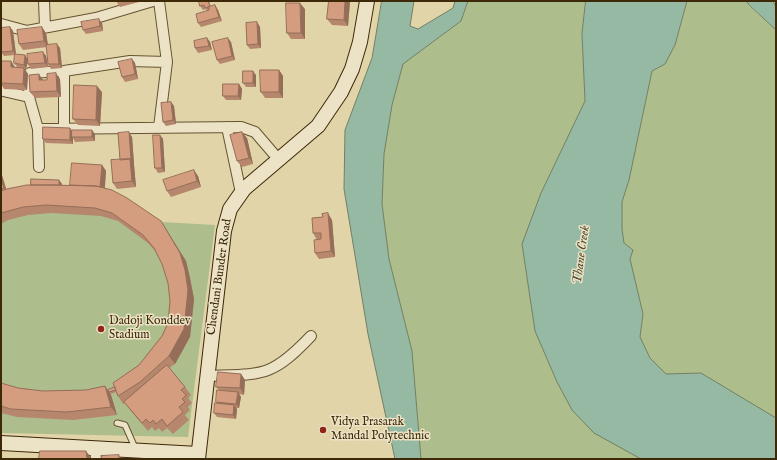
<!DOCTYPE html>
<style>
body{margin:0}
#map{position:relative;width:777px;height:460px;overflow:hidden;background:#e1d4a9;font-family:"IM FELL English",serif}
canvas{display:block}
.frame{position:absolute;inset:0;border:2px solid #3d2808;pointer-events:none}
</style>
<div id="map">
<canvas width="777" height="460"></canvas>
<div class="frame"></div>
</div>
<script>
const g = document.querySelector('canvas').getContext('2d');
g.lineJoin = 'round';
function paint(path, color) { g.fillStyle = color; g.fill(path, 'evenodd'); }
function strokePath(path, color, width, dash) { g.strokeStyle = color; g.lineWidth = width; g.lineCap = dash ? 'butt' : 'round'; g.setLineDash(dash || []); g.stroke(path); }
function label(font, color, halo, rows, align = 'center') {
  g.font = font + ' "IM FELL English",serif'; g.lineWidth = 3; g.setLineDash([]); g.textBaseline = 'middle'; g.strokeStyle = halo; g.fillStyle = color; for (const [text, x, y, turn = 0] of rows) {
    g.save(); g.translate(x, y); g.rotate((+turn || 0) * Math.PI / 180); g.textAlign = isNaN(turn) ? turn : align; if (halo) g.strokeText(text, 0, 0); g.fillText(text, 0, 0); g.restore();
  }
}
const green = new Path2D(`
 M468 1H586L582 34 585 101 541 193 522 245 535 331 557 382 572 410 641 459H421L412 351 389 259 382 204 384 154 392 105 403 64 461 21Z
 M687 1H747L749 6 776 30V418L701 373 666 374 650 358 640 337 643 314 630 259 633 250 624 243 622 229V202L629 180 652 71 665 64 675 45Z
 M1 197 161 222 215 225 188 437 1 433Z`);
const water = new Path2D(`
 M382 1H414L410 26 418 29 453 8 455 1H468L461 21 403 64 392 105 384 154 382 204 389 259 412 351 421 459H395L368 334 344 189 345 130 372 58Z
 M586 1H687L675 45 665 64 652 71 629 180 622 202V229L624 243 633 250 630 259 643 314 640 337 650 358 666 374 701 373 776 418V459H641L594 433 572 410 557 382 535 331 522 244 541 193 585 101 582 34Z
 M747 1H773L776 7V30L749 5Z`);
const lane = new Path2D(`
 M117 423 125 425 136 450`);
const street = new Path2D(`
 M44 1 45 27
 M1 24 27 31 96 18 153 1
 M3 91 29 97 38 129 241 127 255 132 279 160
 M29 97 30 73 64 71 130 61 167 62
 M159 127 167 62 159 1
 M227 127 241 193
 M64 128V71
 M38 129 39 167
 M207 376C263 374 271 378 311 336
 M95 448 96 459`);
const secondary = new Path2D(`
 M1 443 198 454
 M198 459 224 231 230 209 244 189 318 126 341 92 352 69 360 42 367 1`);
const wall = new Path2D(`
 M116 1H143L120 7Z
 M209 1 211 7 215 5 218 10 222 21 201 27 198 23 207 11 206 9 203 10 200 6Z
 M329 1H350L348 26 332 25 327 19Z
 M305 9V39H291L287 33Z
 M257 22 260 27 261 48 250 49 247 45Z
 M102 23 103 31 86 34 83 30Z
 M10 27 13 31 16 54 25 55 27 58 43 52 46 56 48 67 31 69 28 64V62L26 69 24 68 28 74 27 90 4 89 1 84V61H11L15 67 20 68 17 67 14 63 15 55 4 56 1 52Z
 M46 33 48 44 60 48 62 68 51 69 48 64 47 47 23 50 19 44Z
 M207 38 210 42 212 50 198 53 195 48Z
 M231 42 235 60 220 64 217 60Z
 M132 59 135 63 138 79 125 82 122 77Z
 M279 70 283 76V98H265L261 92Z
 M256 75V87H246L243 83Z
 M60 79 61 97 35 98 30 92 43 80Z
 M239 84 242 89 241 100H226L223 96Z
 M102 92 100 126 78 125 73 119Z
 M171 102 174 106 176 124 166 126 163 122Z
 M72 131 95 134V141L75 142 73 138V144L46 143 43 139Z
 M160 135 163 139 165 172 158 173 155 168Z
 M132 137 134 164V165L136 187 117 189 113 183 120 160Z
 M247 138 253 164 242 167 237 161Z
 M102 165 106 171 105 188 166 229 186 261 190 278 194 299 190 337 175 364 169 368 185 387 191 395 188 398 192 403 188 407 190 410 185 415 189 420 173 434 167 428 162 432 159 428 155 431 152 427 148 431 130 410 125 403 123 404 118 396 116 392 111 394 109 392 115 387 139 365 162 336 168 323 170 301 168 283 162 264 156 252 148 243 118 221 101 216 51 213 28 215 8 220 1 224V172L6 189 31 185 59 180 62 184V185H70Z
 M198 176 201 187 171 197 167 191Z
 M332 220 335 257 319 259 315 253 317 240 313 233Z
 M241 374 245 380 244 395 239 394 241 397 239 408H236L237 409 236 419 217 417 214 413 217 403 216 402 219 390 216 387Z
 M1 383 18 388 43 391 86 390 105 386 111 395 117 415 73 420 17 417 1 413Z`);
const shadedWall = new Path2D(`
 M345 1H350L348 26 344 20Z
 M300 3 305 9V39L301 33Z
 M215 5 218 10 222 21 219 17Z
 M99 19 102 23 103 31 100 26Z
 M257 22 260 27 261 48 258 44Z
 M10 27 13 31 16 55 13 51Z
 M42 27 46 33 48 47 44 41Z
 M207 38 210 42 212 50 209 46Z
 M228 38 231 42 235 60 232 56Z
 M57 44 60 48 62 68 59 64Z
 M43 52 46 56 48 67 45 63Z
 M25 55 28 60 26 69 24 65Z
 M132 59 135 63 138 79 135 74Z
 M11 61 15 68 11 67Z
 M24 68 28 74 27 90 23 84Z
 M279 70 283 76V98L279 92Z
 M253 71 256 75V87L253 83Z
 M56 73 60 79 61 97 57 91Z
 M39 74 43 80H39Z
 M239 84 242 89 241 100 238 96Z
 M97 86 102 92 100 126 96 120Z
 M171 102 174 106 176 124 173 120Z
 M70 128 73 132 72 137 73 138V144L70 140Z
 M92 130 95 134V141L92 137Z
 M129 132 132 137 134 164V165L136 187 132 181 130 159Z
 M242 132 247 138 253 164 249 158Z
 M160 135 163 139 165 172 162 168Z
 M102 165 106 171 104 195 100 189Z
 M194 170 198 176 201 187 197 181Z
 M1 172 8 195 4 188 1 180Z
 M59 180 62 184V193L59 189Z
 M328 213 332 220 335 257 331 251Z
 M161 221 186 261 190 278 194 299 190 337 175 364 169 356 184 329Z
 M241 374 245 380 244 395 240 388Z
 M105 386 111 395 117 415 111 407Z
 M238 392 241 397 239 408 236 404Z
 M234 405 237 409 236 419 233 415Z
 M86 451 92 459H87Z`);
const building = new Path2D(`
 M199 1H208L210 6 205 8 204 5 200 6Z
 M329 1H345L344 20 327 19Z
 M286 3H300L301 33H287Z
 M215 5 219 17 198 23 196 14 209 10V7Z
 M99 19 100 26 83 30 81 22Z
 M257 22 258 44 247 45 246 23Z
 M10 27 13 51 1 52V28Z
 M42 27 44 41 19 44 17 30Z
 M207 38 209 46 195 48 194 41Z
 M228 38 232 56 217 60 212 42Z
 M57 44 59 64H48L46 45Z
 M43 52 45 63 28 64 27 54Z
 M15 54 25 55 24 65 14 63Z
 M132 59 135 74 122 77 118 62Z
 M1 61H11V67L24 68 23 84 1 83Z
 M260 70H279V92H261Z
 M243 71H253V83H243Z
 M56 73 57 91 30 92 29 75 39 74V80H47V74Z
 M223 84H239L238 96H223Z
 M74 85 97 86 96 120 73 119Z
 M171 102 173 120 163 122 161 103Z
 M43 127 70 128V140L43 139Z
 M72 130H92V137H72Z
 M129 132 131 160 130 159 120 160 118 133Z
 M242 132 249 158 237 161 230 135Z
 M153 135H160L162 168H155Z
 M130 159 132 181 113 183 111 160Z
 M72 163 102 165 100 187 96 186 70 185Z
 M194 170 197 181 167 191 163 180Z
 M31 179 59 180V185H31Z
 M1 180 4 188 1 189Z
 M27 185H49L96 186 112 190 127 198 161 221 180 253 185 270 188 290 184 329 169 356 140 382 118 396 113 383 139 365 162 336 168 323 170 301 168 283 162 264 154 248 143 235 112 213 95 208 46 205 23 207 1 213V191L7 189Z
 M328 213 331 251 315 253 314 240 321 239V233H313L312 218 323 217 322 214Z
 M167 365 185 387 181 390 186 395 182 399 185 402 179 407 183 412 167 426 162 419 156 424 153 420 150 423 146 419 142 423 124 402Z
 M218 372 241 374 240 388 216 387Z
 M1 383 18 388 43 391 86 390 105 386 111 407 67 412 11 409 1 406Z
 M115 387 116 390 109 392 108 390Z
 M217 390 238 392 236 404 216 402Z
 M215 403 234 405 233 415 214 413Z
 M40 451H86L87 459H39Z
 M119 455V459H102L101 456Z`);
const markers = [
 [101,329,4,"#8f2418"],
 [323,430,4,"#8f2418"]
];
const streetNames = [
 ["Chendani Bunder Road",220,277,-82]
];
const poiNames = [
 ["Dadoji Konddev",109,322],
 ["Stadium",109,336],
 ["Vidya Prasarak",331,423],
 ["Mandal Polytechnic",331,437]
];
const waterNames = [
 ["Thane Creek",582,255,-82]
];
paint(green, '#adbe8c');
paint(water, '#95b9a2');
strokePath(water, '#727f64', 1);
strokePath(lane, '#665330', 7);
strokePath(street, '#665330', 12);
strokePath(secondary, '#3d2808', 16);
strokePath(lane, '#ece3c7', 5);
strokePath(street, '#ece3c7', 10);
strokePath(secondary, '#ece3c7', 14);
paint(wall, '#b6876d');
paint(shadedWall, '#946e59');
paint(building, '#d49d7f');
strokePath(building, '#946e59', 1);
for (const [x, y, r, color] of markers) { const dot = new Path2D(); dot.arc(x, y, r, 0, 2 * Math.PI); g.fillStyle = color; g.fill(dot); strokePath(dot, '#ece3c7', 1.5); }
label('12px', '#3d2808', '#ece3c7', streetNames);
label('12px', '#3d2808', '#ece3c7', poiNames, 'left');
label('italic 13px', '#534c2e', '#ece3c7', waterNames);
</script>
